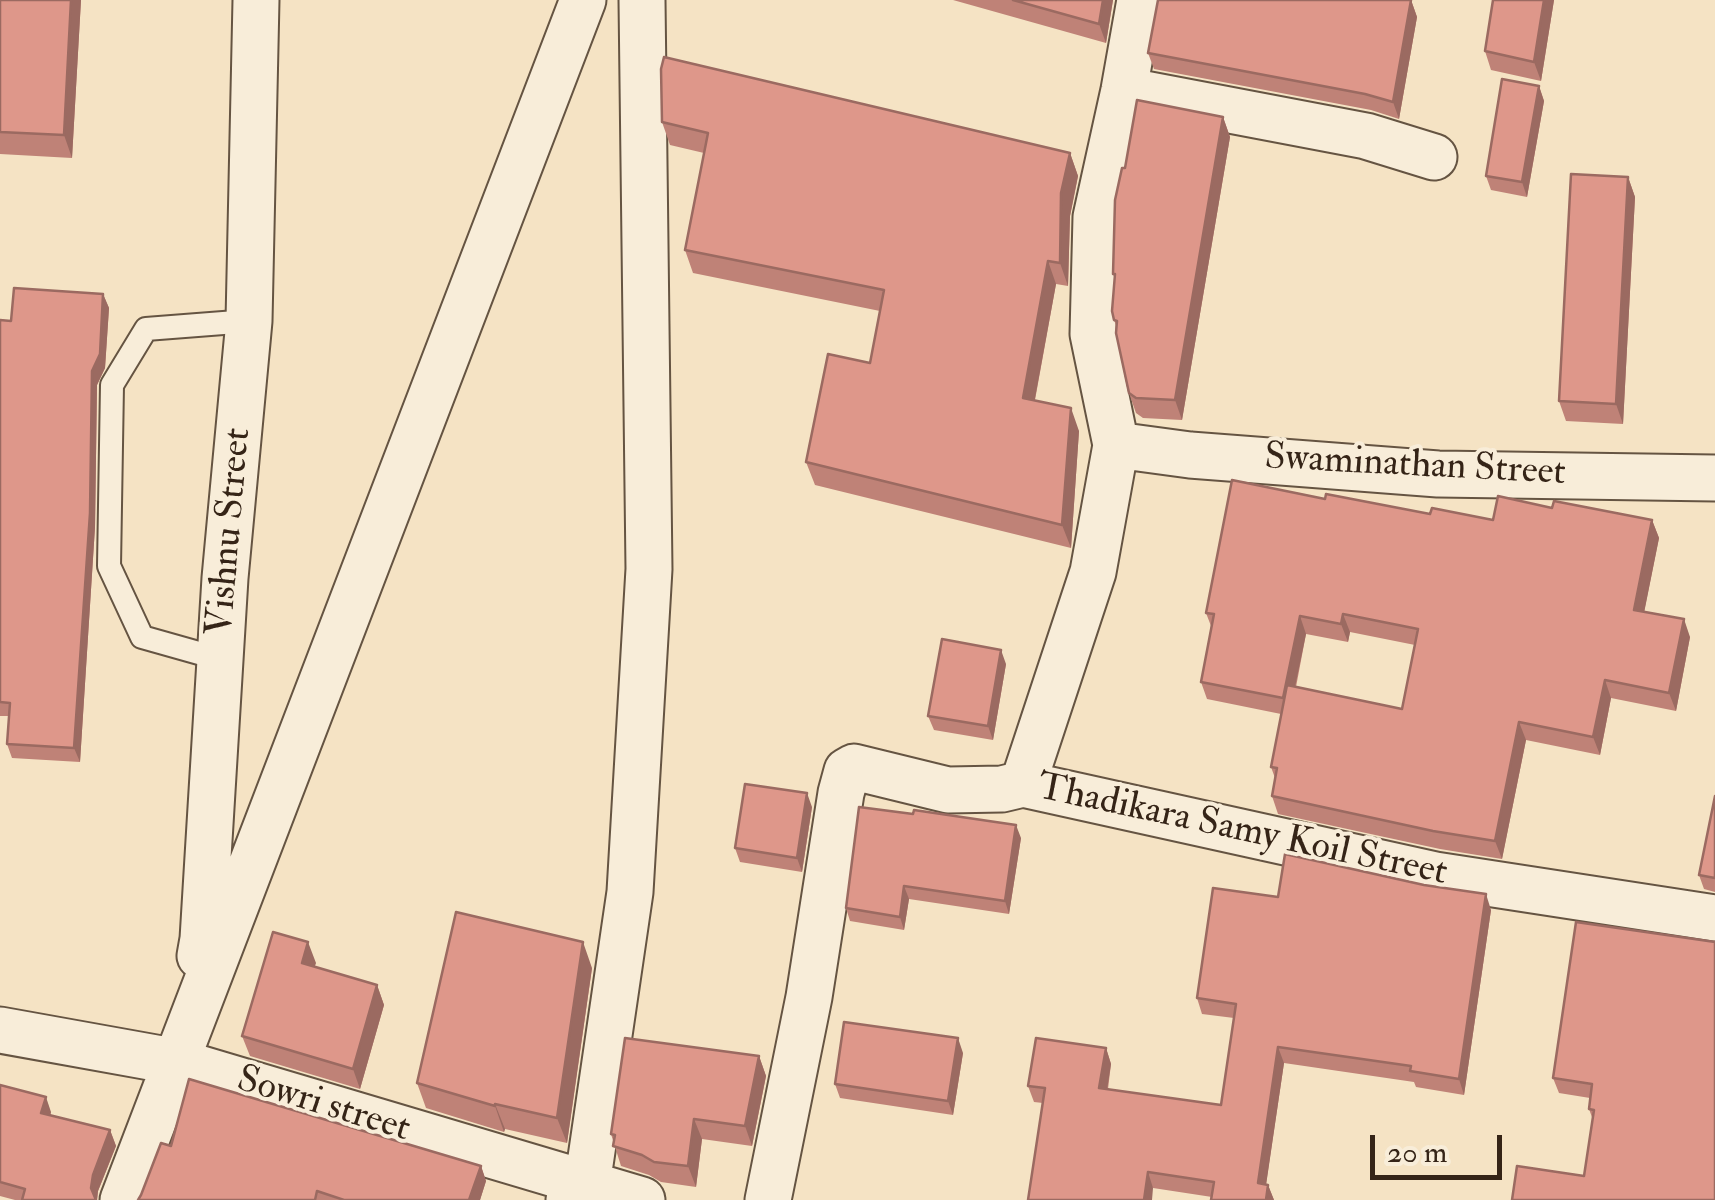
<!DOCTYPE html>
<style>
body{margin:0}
#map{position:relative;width:1715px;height:1200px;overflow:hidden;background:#f5e3c4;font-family:"IM FELL Double Pica",serif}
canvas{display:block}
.scale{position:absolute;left:1370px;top:1135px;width:132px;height:45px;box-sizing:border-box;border:5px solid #352417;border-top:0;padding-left:12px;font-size:30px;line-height:35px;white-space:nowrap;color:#352417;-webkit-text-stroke:8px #f8edd9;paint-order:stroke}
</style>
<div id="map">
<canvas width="1715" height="1200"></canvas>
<div class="scale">20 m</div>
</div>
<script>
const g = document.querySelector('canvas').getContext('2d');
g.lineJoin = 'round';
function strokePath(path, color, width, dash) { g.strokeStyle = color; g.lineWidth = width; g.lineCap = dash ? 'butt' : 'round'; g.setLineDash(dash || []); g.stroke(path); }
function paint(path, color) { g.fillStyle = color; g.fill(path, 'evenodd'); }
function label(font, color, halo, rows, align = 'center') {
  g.font = font + ' "IM FELL Double Pica",serif'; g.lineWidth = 8; g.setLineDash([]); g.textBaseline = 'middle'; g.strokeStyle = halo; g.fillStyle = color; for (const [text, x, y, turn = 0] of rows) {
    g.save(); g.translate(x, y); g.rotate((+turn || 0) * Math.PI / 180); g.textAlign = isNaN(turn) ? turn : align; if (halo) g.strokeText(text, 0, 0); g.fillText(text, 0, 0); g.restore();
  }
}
const service = new Path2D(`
 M220 659 142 637 109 566 112 385 146 329 249 321`);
const minor = new Path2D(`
 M1124 90 1366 136 1434 157
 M1116 445 1190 455 1438 474 1715 478
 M1023 784 1093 572 1116 445 1093 334 1096 217 1124 90 1140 0
 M200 956 203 939 225 578 249 321 256 0
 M0 1030 178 1062 642 1200
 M123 1200 583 0
 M569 1200 587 1185 630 892 649 569 642 0
 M768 1200 809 997 841 793 847 771 854 767 948 790 1002 789 1023 784 1435 875 1715 918`);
const wall = new Path2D(`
 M0 0H81L72 158 0 154Z
 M953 0H1113L1106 43Z
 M1411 0 1417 17 1399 119 1371 110 1154 69 1148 53Z
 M1493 0H1554L1541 81 1491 70 1485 51Z
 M1539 86 1544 101 1527 197 1491 190 1486 176Z
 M1223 117 1230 137 1182 420 1143 418 1136 413 1129 393 1117 328 1114 320 1115 279 1113 274 1125 168Z
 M662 122 1070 153 1078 176 1070 216 1068 286 1056 284 1035 400 1079 431 1071 548 815 485 806 462 870 363 880 311 693 273 685 250 704 153 670 145Z
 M1628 177 1635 197 1623 424 1566 421 1559 401Z
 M103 294 109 308 105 368 97 385 95 527 80 762 12 758 7 744 9 716H0V320L11 321Z
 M1325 499 1430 514 1493 520 1552 508 1652 520 1659 538 1644 612 1690 637 1676 711 1611 698 1600 755 1526 740 1502 859 1440 849 1278 814 1272 796 1275 778 1271 767 1281 714 1207 699 1201 682 1211 626 1206 613ZM1350 632 1415 645 1402 709 1296 687 1306 634 1348 642Z
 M1006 664 993 740 934 730 928 716Z
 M1715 796V892L1704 889 1699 875Z
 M812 807 802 872 740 862 735 848Z
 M1021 838 1009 914 909 899 904 930 850 921 846 908Z
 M1278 897 1491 910 1464 1095 1416 1087 1414 1082 1284 1063 1266 1184 1268 1185 1274 1200H1211L1212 1197 1153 1188 1043 1103 1034 1102 1028 1086 1106 1048 1111 1064 1108 1089 1221 1105 1234 1018 1202 1014 1197 998Z
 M1715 942 1584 1176 1593 1120 1589 1109 1590 1098 1559 1093 1553 1078Z
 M316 963 314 966 377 985 384 1005 360 1089 250 1056 242 1036Z
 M592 968 567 1143 505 1129 504 1132 426 1108 417 1083Z
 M963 1053 953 1115 840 1098 835 1084Z
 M759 1056 766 1076 752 1146 702 1139 696 1187 661 1182 649 1175 621 1166 611 1134Z
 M0 1085 51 1112 50 1115 110 1130 116 1146 98 1191 97 1200H15L0 1196Z
 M171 1146 481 1166 486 1181 480 1200H138Z`);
const shadedWall = new Path2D(`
 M71 0H81L72 158 64 135Z
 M1103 0H1113L1106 43 1099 24Z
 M1411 0 1417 17 1399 119 1393 102Z
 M1544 0H1554L1541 81 1534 62Z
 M1539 86 1544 101 1527 197 1522 182Z
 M1223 117 1230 137 1182 420 1175 400Z
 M1070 153 1078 176 1070 216 1068 286 1060 263 1061 193Z
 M1628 177 1635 197 1623 424 1616 404Z
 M1048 261 1056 284 1031 420 1023 398Z
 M103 294 109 308 105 368 97 385 95 527 80 762 74 748 92 371Z
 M1071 408 1079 431 1071 548 1062 525Z
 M1652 520 1659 538 1641 628 1634 610Z
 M1343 614 1350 632 1348 642 1341 624Z
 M1300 616 1306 634 1289 716 1283 698Z
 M1684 619 1690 637 1676 711 1669 693Z
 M1001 650 1006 664 993 740 988 726Z
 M1605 680 1611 698 1600 755 1593 737Z
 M1519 722 1526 740 1502 859 1495 841Z
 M807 793 812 807 802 872 797 858Z
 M1016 825 1021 838 1009 914 1005 901Z
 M904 886 909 899 904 930 900 917Z
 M1486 894 1491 910 1464 1095 1459 1079Z
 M308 942 316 963 309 983 302 963Z
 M583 942 592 968 567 1143 557 1118Z
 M377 985 384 1005 360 1089 353 1069Z
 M958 1038 963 1053 953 1115 948 1101Z
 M1278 1047 1284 1063 1264 1199 1258 1183Z
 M1106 1048 1111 1064 1105 1103 1099 1088Z
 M759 1056 766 1076 752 1146 745 1126Z
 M46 1097 51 1112 47 1128 41 1113Z
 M495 1104 505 1129 504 1132 495 1106Z
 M694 1119 702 1139 696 1187 688 1166Z
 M110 1130 116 1146 98 1191 97 1200H96L91 1188 93 1175Z
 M481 1166 486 1181 480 1200H469Z
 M1148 1172 1153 1188 1152 1200H1144Z
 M1268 1185 1274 1200H1266Z`);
const building = new Path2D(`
 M0 0H71L64 135 0 132Z
 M1013 0H1103L1099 24Z
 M1158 0H1411L1393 102 1365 94 1148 53Z
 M1493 0H1544L1534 62 1485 51Z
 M664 57 1070 153 1061 193 1060 263 1048 261 1023 398 1071 408 1062 525 806 462 828 354 870 363 884 290 685 250 708 133 662 122 661 69Z
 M1502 79 1539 86 1522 182 1486 176Z
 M1137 100 1223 117 1175 400 1136 398 1129 393 1116 333 1117 321 1114 320 1112 311 1115 274H1113L1115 200 1122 168H1125Z
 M1571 174 1628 177 1616 404 1559 401Z
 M14 288 103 294 100 354 92 371 90 513 74 748 7 744 10 703 0 702V320L11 321Z
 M1232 480 1325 499 1326 494 1430 514 1432 508 1493 520 1498 496 1552 508 1554 501 1652 520 1634 610 1684 619 1669 693 1605 680 1593 737 1519 722 1495 841 1433 831 1272 796 1277 768 1271 767 1287 685 1402 709 1418 629 1343 614 1341 624 1300 616 1283 698 1201 682 1214 614 1206 613Z
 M942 639 1001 650 988 726 928 716Z
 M745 784 807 793 797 858 735 848Z
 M1715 796V878L1699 875Z
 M859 807 913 814 914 810 1016 825 1005 901 904 886 900 917 846 908Z
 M1285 854 1424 885 1486 894 1459 1079 1410 1071 1411 1066 1278 1047 1258 1183 1268 1185 1266 1200H1211L1214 1182 1148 1172 1144 1200H1028L1045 1088 1028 1086 1036 1038 1106 1048 1099 1088 1221 1105 1236 1004 1197 998 1213 888 1278 897Z
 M456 912 583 942 557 1118 495 1104V1106L417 1083Z
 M1576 922 1715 942V1200H1512L1517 1166 1584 1176 1594 1110 1589 1109 1592 1084 1553 1078Z
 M273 932 308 942 302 963 377 985 353 1069 242 1036Z
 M844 1022 958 1038 948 1101 835 1084Z
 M625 1038 759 1056 745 1126 694 1119 688 1166 654 1162 642 1155 613 1146 615 1135 611 1134Z
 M189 1079 481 1166 469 1200H344L317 1191 315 1200H138L141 1195 161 1143 171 1146Z
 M0 1085 46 1097 41 1113 110 1130 93 1175 91 1188 96 1200H22L25 1189 0 1182Z`);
const streetNames = [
 ["Swaminathan Street",1415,467,3],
 ["Vishnu Street",231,532,-85],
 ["Thadikara Samy Koil Street",1242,832,12],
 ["Sowri street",323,1106,17]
];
strokePath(service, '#655442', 26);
strokePath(minor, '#655442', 49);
strokePath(service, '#f8edd9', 22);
strokePath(minor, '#f8edd9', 45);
paint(wall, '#bf8277');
paint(shadedWall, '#9b6a61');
paint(building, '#de978a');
strokePath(building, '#9b6a61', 2.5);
label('38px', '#352417', '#f8edd9', streetNames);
</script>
